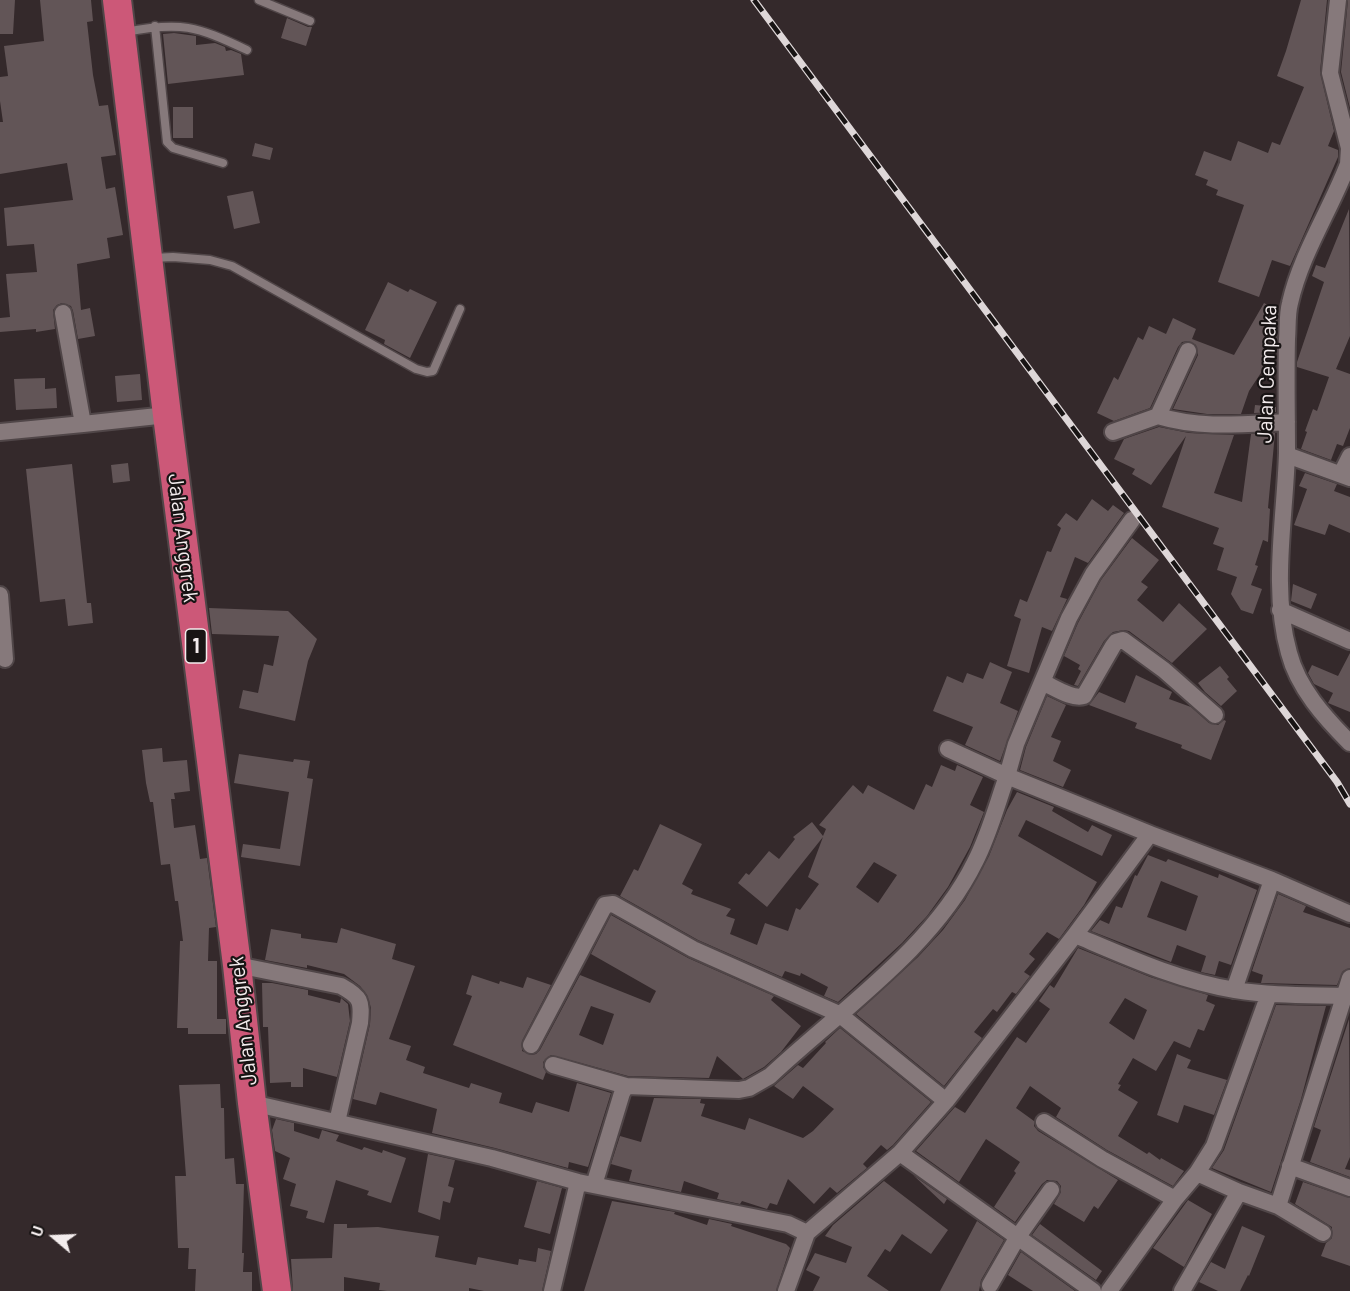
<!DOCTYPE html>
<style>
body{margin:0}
#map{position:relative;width:1350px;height:1291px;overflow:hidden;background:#34292b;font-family:Barlow,sans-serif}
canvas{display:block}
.north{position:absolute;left:24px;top:1207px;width:60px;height:60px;-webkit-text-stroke:4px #181414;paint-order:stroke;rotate:289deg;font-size:16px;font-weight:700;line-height:24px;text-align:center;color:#f3eced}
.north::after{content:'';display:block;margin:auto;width:21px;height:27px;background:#f3eced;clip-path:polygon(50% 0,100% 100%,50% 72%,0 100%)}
</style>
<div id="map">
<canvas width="1350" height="1291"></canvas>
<div class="north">U</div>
</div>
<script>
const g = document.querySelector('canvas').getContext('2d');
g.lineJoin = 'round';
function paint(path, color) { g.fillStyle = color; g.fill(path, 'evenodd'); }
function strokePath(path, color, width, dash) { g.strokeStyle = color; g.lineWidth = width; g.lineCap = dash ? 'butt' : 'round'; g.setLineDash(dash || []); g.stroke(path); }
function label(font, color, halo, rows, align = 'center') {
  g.font = font + ' Barlow,sans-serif'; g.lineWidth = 4.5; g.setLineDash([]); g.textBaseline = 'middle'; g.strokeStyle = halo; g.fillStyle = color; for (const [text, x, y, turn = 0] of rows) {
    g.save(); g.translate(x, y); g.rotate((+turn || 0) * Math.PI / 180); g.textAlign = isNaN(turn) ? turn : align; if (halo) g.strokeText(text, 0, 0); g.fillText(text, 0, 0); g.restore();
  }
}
const building = new Path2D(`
 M0 0H15L13 34H0Z
 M40 0H91L93 21 87 22 93 75 99 106 108 105 116 155 101 157 106 189 115 187 123 235 107 238 110 258 77 264 81 310 90 308 95 336 78 339 73 311 71 306 62 303 57 305 53 310 55 329 36 332V329L0 332V318L10 317 6 274 37 272 34 244 7 246 4 208 73 200 67 163 0 174V122H3L0 101V77L8 76 4 46 44 41Z
 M1301 0H1327L1320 72 1334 131 1328 146 1338 150V157L1290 266 1272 260 1259 297 1218 282 1244 205 1216 195 1218 190 1206 185 1208 180 1195 175 1204 151 1231 161 1238 141 1268 153 1272 142 1280 145 1304 87 1277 76 1286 51Z
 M1348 0H1350V108L1341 72Z
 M287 18 308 27H312L306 46 281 38Z
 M174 33 196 36V45L215 43 225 47 226 51 231 50 241 54 244 75 168 84 163 34Z
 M173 107H193V138H173Z
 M255 143 273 148 270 160 252 156Z
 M253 191 260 223 234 229 227 196Z
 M1349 209 1350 336 1336 369 1350 374V428L1343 446 1337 444 1331 460 1301 449 1307 432 1305 431 1313 409 1317 411 1329 377 1297 367V362L1324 282 1312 276 1316 265 1325 268Z
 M388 282 408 292 410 289 437 302 410 358 384 344 385 340 365 330Z
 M1264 303 1278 311 1276 350 1249 391 1241 414H1207L1173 409 1198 355 1196 345 1188 341 1182 342 1178 347 1150 408 1114 421 1097 413 1114 377 1118 380 1138 337 1143 340 1149 326 1166 334 1173 318 1196 329 1192 339 1234 355Z
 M140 374 142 400 117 402 115 376Z
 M45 378V389L56 388 57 408 16 410 14 379Z
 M1255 405 1276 407V412L1254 413Z
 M1159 427 1189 433 1234 435 1214 493 1242 502 1251 434 1275 433 1268 508 1270 509 1268 542 1263 540 1255 565 1258 566 1251 585 1262 589 1253 614 1241 610 1231 594 1237 577 1217 570 1224 548 1213 544 1219 528 1162 507 1186 436 1151 485 1132 474 1135 469 1114 459 1124 439Z
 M128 463 130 481 113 483 111 465Z
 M72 464 87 603H91L93 623 68 626 65 599 40 602 26 469Z
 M1305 473 1337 484 1334 491 1350 497V533L1329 524 1325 535 1294 525 1307 489 1299 486Z
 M1092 499 1108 511 1113 505 1124 513 1088 563 1075 557 1060 597 1067 599 1052 631 1042 627 1029 673 1007 666 1021 619 1014 616 1020 599 1027 602 1047 551 1051 552 1061 528 1057 525 1066 513 1077 521Z
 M1132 538 1159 560 1141 582 1148 587 1137 600 1163 622 1179 603 1207 629 1172 663 1129 631 1124 630 1113 632 1104 641 1078 686 1074 685 1081 671 1078 669 1080 665 1064 656 1078 623 1101 580Z
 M1293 584 1317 594 1311 609 1291 601Z
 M209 608 288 611 317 639 308 661 295 721 239 708 243 690 258 693 264 664 273 666 279 636 212 634Z
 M1350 653V712L1328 703 1333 693 1314 684 1308 673 1312 665 1338 676Z
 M990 662 1012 672 1000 703 1018 711 1000 761 965 745 973 727 933 711 947 676 963 683 967 673 983 679Z
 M1220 666 1229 677 1227 679 1237 691 1221 706 1205 692 1198 683Z
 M1136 675 1172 692 1169 699 1191 707 1209 723 1218 725 1224 720 1226 721 1211 760 1181 748 1182 745 1135 728 1137 723 1089 705 1099 692 1125 703Z
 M1047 696 1066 705 1051 737 1061 741 1053 761 1071 770 1063 787 1020 770 1026 747Z
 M162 748 163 762 187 760 190 791 174 793 175 799H171L174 828 195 825 200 859 207 858 216 927 209 928 208 961H217V1019H226V1034H188V1028H177L180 941H183L178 901H175L170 864 161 865 153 802H150L146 783 142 750Z
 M239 754 293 762 294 759 310 761 307 778 313 779 300 866 241 857 243 844 280 849 289 792 234 783Z
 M941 765 955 771 957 765 983 777 970 805 984 812 970 847 948 887 927 916 902 943 838 1002 824 996 828 987 801 973 800 976 785 971 782 977 698 940 620 896 634 869 638 871 660 824 702 844 682 884 693 890 691 894 731 909 726 916 735 919 730 934 757 945 765 923 788 931 796 908 800 910 819 884 808 877 823 837 767 907 738 883 746 873 749 875 769 851 779 859 795 839 793 837 812 822 823 836 826 829 819 825 853 785 863 794 868 785 914 810 926 784 932 787ZM874 862 897 875 878 903 856 887Z
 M1017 792 1054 807 1052 811 1088 832 1092 825 1112 835 1102 856 1026 820 1018 836 1097 882 1084 905 1059 939 1047 932 1029 954 1035 959 1024 972 1030 976 1016 994 1012 992 997 1012 993 1009 974 1032 982 1038 944 1086 856 1014 918 957 943 930 965 900 989 856 1007 810Z
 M1148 855 1166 862 1168 859 1218 878 1219 874 1257 890 1231 965 1219 961 1215 975 1201 972 1206 956 1177 945 1171 962 1091 931 1100 920 1109 924 1116 906 1122 908 1135 875 1137 876ZM1161 881 1198 896 1186 931 1147 917Z
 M1278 894 1306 906 1303 912 1350 928V968L1343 971 1337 985 1261 983 1263 975 1252 971Z
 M611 915 688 958 774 996 771 1000 801 1026 781 1052 764 1067 743 1079 717 1056 709 1078 628 1076 551 1055 543 1062V1067L546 1072 543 1080 453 1045 472 996 466 994 472 975 499 984 500 981 523 988 527 977 551 985 522 1041V1051L531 1055 536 1054 540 1050 580 975 650 1003 656 991 591 954ZM591 1006 614 1014 603 1045 579 1035Z
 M341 928 396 944 392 959 415 966 389 1039 411 1046 406 1060 425 1067 423 1073 469 1088 471 1083 502 1093 499 1103 532 1113 536 1102 569 1112 577 1083 611 1093 588 1167 569 1162 568 1168 495 1148 432 1133 437 1109 380 1092 376 1105 353 1099 370 1024 371 1008 367 995 360 986 344 974 307 965V968L265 960 271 929 301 934V938L337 943Z
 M1078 948 1150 977 1208 995 1206 1001 1215 1005 1204 1031 1198 1029 1190 1048 1174 1041 1156 1071 1133 1058 1118 1084 1121 1085 1118 1090 1138 1102 1118 1136 1147 1154 1149 1152 1160 1160 1161 1158 1184 1171 1173 1186 1107 1150 1056 1117 1061 1108 1030 1086 1016 1108 1034 1121V1126L1038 1131 1118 1180 1098 1209 1094 1206 1084 1222 1054 1204 1061 1192V1186L1057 1181 1047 1180 1042 1184 1015 1222 994 1207 1016 1173 1014 1171 1020 1162 986 1139 959 1182 916 1151 955 1107 965 1113 1017 1037 1026 1043 1050 1009 1039 1001 1050 985 1054 988ZM1125 998 1147 1010 1134 1040 1109 1023Z
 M262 983H272L308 990V995L340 1003 341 998 348 1004 350 1021 337 1077 303 1068V1087H291V1082L270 1083 268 1027H263Z
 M1276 1005 1326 1006 1301 1099 1271 1192 1212 1168 1224 1150Z
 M1349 1019 1350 1157 1345 1169 1350 1170V1177L1310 1162 1321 1130 1314 1127Z
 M840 1028 931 1102 893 1145 887 1150 881 1145 863 1164 867 1168 837 1193 830 1187 814 1204 788 1179 777 1205 770 1203 767 1209 742 1201 740 1204 717 1199 719 1193 684 1181 681 1192 629 1181 632 1170 611 1164 620 1136 641 1142 654 1098 701 1099 700 1103 705 1104 701 1116 745 1130 749 1118 803 1138 813 1131 834 1109 803 1086 793 1099 774 1086 798 1065 803 1068 826 1043 825 1042Z
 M1177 1054 1191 1060 1187 1068 1227 1080 1214 1115 1184 1105 1178 1123 1157 1115Z
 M220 1084 221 1108H224L225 1159 234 1158 236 1184H244L242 1253H244L243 1272H252V1291H195L196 1269H188L189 1248H178L175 1176H186L179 1085Z
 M276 1119 294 1123V1131L319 1139 322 1130 339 1135 336 1141 362 1150 364 1147 382 1153 383 1150 406 1158 391 1203 367 1195 369 1191 336 1180 324 1223 306 1218 308 1211 290 1206 296 1184 283 1179 290 1158 275 1151 272 1130Z
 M428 1154 455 1160 448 1186 454 1188 450 1203 443 1201 440 1220 418 1212Z
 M913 1175 947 1199 944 1204Z
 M537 1181 562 1188 550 1234 524 1227Z
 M884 1181 948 1230 931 1254 902 1234 890 1252 885 1249 867 1276 889 1291H813L820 1277 806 1270 815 1253 846 1263 852 1247 825 1236 833 1225Z
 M1303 1182 1350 1198V1266L1321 1256 1326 1243 1332 1238V1227L1295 1204Z
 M1188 1200 1212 1214 1184 1267 1153 1248Z
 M612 1201 675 1212 674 1214 707 1225 709 1219 732 1224 731 1226 786 1244 790 1248 776 1291H584Z
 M977 1221 1004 1240 981 1280 979 1291H940Z
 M334 1224H347V1228L378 1227 439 1236 435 1257 476 1265 478 1257 518 1265 519 1259 536 1262 538 1248 551 1251 542 1291H484L469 1288V1291H387L379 1290 380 1283 344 1277V1291H293L291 1259 332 1258Z
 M1040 1224 1102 1271 1096 1280 1032 1235Z
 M1242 1226 1265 1236 1249 1276 1248 1275 1240 1291H1218L1199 1282 1211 1262 1225 1269Z
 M1021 1252 1075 1291H1033L1008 1275Z`);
const service = new Path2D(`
 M259 0 310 21
 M155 26 167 142 173 148 223 163
 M125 32C181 21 196 26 247 50
 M152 258 173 257 210 260 232 266 416 369 427 372 433 371 460 309`);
const minor = new Path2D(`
 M1338 0 1330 73 1349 148 1348 164C1330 211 1301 254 1290 303 1287 314 1288 327 1287 339 1286 377 1287 415 1287 453 1285 518 1271 590 1289 653 1298 688 1325 718 1350 743
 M63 313 83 424 167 415
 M1188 351 1158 416C1201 429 1243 424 1287 422
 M0 432 83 424
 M1113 432 1158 416
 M1287 455 1350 478
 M1341 474 1350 456
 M0 595 5 659
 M1280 610 1350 641
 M1042 682C1054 687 1072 700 1084 696L1113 646 1116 642 1123 640 1164 670 1215 715
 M948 749 1007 776 1016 744 1069 618 1093 574 1132 520
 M1075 935C1127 957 1179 981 1235 990 1272 996 1308 995 1345 996
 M237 965 341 986C361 997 362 1001 360 1023L337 1122
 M1234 990 1272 880
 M531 1045 605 905 613 904 693 949 839 1014 946 1101
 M553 1065 626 1086
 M252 1103 492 1158 578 1182 788 1224 807 1233
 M1044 1122 1102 1159 1175 1199
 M900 1153 1093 1291
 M1290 1166 1350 1188
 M1197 1173 1239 1192 1278 1206 1350 978
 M594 1185 622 1093 626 1086 739 1090 749 1088 770 1076C839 1011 933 948 975 862 989 835 997 804 1007 776L1150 834
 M1278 1206 1323 1233
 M990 1285 1017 1238 1051 1190
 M552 1291 578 1182
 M786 1291 807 1233 900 1153 946 1101 1075 935 1150 834 1272 880 1350 914
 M1109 1291 1175 1199 1197 1173 1214 1146 1269 994
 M1182 1291 1239 1192`);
const trunk = new Path2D(`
 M117 0 167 415 237 965 252 1103 277 1291`);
const rail = new Path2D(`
 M754 0 1337 782 1350 804`);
const shields = [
 [196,646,21]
];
const shieldNames = [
 ["1",196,646]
];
const streetNames = [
 ["Jalan Cempaka",1267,374,-88],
 ["Jalan Anggrek",183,538,83],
 ["Jalan Anggrek",243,1021,-96]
];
paint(building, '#625557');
strokePath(service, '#504648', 11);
strokePath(minor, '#504648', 20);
strokePath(trunk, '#504648', 32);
strokePath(service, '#86797b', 8);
strokePath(minor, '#86797b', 16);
strokePath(trunk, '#cc5878', 28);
strokePath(rail, '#ded7d8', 7);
strokePath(rail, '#181414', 4.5, [14]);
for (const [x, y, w] of shields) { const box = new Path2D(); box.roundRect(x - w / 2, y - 17, w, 34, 4.5); g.fillStyle = '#181414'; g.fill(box); strokePath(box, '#f3eced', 1.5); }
label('bold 20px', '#f3eced', null, shieldNames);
label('21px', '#f3eced', '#181414', streetNames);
</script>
